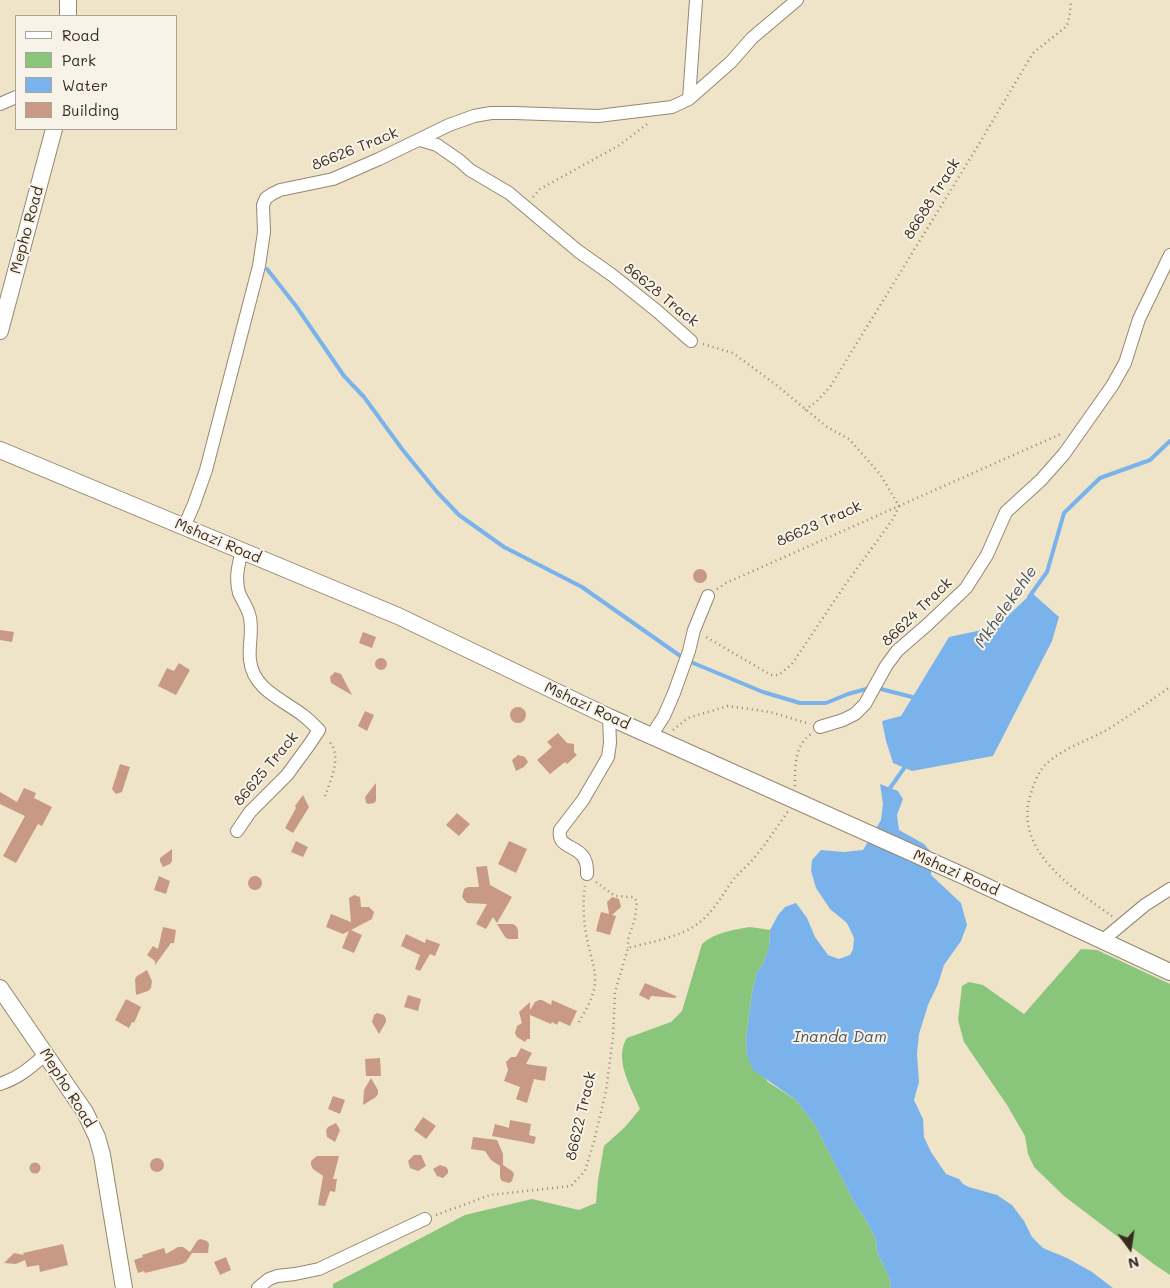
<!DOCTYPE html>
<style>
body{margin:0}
#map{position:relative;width:1170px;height:1288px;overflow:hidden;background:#efe4c7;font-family:Mali,sans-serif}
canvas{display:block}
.legend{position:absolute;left:15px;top:15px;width:162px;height:115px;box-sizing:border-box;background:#f7f3e8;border:1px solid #aca397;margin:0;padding:6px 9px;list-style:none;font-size:15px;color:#3b2a1e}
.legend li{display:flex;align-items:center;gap:10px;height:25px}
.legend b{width:25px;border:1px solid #aca397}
.north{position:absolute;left:1105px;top:1223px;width:50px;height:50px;-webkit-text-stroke:4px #f7f3e8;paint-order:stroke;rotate:166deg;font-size:14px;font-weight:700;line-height:20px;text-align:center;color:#3b2a1e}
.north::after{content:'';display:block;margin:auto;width:18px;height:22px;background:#3b2a1e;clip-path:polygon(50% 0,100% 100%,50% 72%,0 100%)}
</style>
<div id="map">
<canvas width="1170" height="1288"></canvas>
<ul class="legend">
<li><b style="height:6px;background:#fff"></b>Road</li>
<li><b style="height:14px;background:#89c57b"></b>Park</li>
<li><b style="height:14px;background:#7ab3eb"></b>Water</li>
<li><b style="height:14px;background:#c89985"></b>Building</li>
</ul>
<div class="north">N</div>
</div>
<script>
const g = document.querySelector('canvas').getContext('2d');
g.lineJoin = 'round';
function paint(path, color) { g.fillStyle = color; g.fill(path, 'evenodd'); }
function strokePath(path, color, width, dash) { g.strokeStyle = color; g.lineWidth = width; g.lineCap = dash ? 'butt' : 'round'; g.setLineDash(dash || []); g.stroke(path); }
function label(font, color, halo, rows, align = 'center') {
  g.font = font + ' Mali,sans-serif'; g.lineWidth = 4; g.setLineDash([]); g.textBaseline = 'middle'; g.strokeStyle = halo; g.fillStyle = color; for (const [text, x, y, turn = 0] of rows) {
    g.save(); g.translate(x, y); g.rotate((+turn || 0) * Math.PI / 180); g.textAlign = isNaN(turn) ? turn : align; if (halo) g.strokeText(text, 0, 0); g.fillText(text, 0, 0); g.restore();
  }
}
const green = new Path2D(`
 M750 927 770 930 769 947 763 965 757 972 752 993 746 1039 747 1055 768 1082 796 1100 815 1125 855 1204 866 1220 876 1240 877 1252 889 1277 891 1288H333V1284L465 1215 532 1199 579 1210 596 1203 598 1180 604 1146 625 1127 640 1109C632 1089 613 1059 627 1038L671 1022 682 1011 702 944C715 932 734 930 750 927Z
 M1081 949 1097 950 1170 984V1275L1155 1265 1064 1196 1034 1167 1028 1154 1025 1136 1007 1105 964 1042 958 1020 962 986 969 982 983 985 1024 1014Z`);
const water = new Path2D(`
 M1032 593 1059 617 1052 641 993 756 912 771 893 763 886 741 882 721 901 716 949 637 996 627Z
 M880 784 898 791 903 799 897 815 899 830 924 844 932 853 931 875 961 903 967 925 961 941 944 965 938 984 928 1005 919 1034 917 1054 919 1082 914 1100 923 1119 924 1137 931 1152 946 1174 959 1179 963 1184 969 1187 997 1195 1012 1205 1024 1221 1032 1237 1043 1248 1067 1258 1092 1272 1113 1288H891L889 1277 877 1252 876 1240 866 1220 855 1204 815 1125 796 1100 753 1070 747 1055 746 1039 752 993 757 972 763 965 769 947 770 930 778 915 785 907 796 903 807 918 815 937 828 955 839 959 850 955 853 949 854 938 847 923 830 909 816 888 811 871 812 860 821 850 844 852 863 850 881 820 883 804Z`);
const stream = new Path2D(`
 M267 269 296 306 344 376 364 397 402 449 437 492 459 515 504 547 582 587 686 660 763 692 800 703H826L848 694 870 688
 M1029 597 1047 572 1064 513 1100 478 1150 460 1170 441
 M877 688 916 698
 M890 788 907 764`);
const building = new Path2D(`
 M693 576a7 7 0 1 1 14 0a7 7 0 1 1-14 0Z
 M0 630 14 632 12 642 0 640Z
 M363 632 376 637 372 648 359 643Z
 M375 664a6 6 0 1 1 12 0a6 6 0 1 1-12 0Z
 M179 663 190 670 176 695 158 686 167 668 174 671Z
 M335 672 341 674 352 695 331 683 330 677Z
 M510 715a8 8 0 1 1 16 0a8 8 0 1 1-16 0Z
 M365 711 374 715 367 731 358 726Z
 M558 733 567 743 574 744V752L577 755 567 764 565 762 550 774 537 760 552 747 547 742Z
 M518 755 525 757 528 762 524 767 516 771 512 760Z
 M120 764 130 767 122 792 116 794 112 789Z
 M376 783V801L374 803 369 804 366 803 365 797Z
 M24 788 36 793 34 798 52 807 42 826 38 824 16 863 3 856 25 816 0 804V792L17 802Z
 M303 795 309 807 293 833 285 828 296 808 295 806Z
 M457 813 470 824 459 836 446 825Z
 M296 841 308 847 303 857 291 852Z
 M509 841 527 849 516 873 498 864Z
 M172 849V861L170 864 163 867 160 861V858Z
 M487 866 490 885 512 897 497 923 493 917 486 929 476 924 487 904 467 903 462 897 464 889 468 887H479L476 867Z
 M248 883a7 7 0 1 1 14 0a7 7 0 1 1-14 0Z
 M159 876 170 881 166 894 154 890Z
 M354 895 360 897 361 907H369L374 912 372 919 351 930 362 935 354 953 342 948 349 931 343 934 326 927 331 914 351 922 349 898Z
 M612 897 619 899 621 907 612 915 616 916 610 935 596 931 601 912 609 914 607 902Z
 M497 924H513L516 926 518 930V939H508L505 937Z
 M163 927 176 930 174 943H171L155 965V961L147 955 153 946 158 949Z
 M406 934 425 943 426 939 440 944 435 956 430 954 420 971 415 969 420 955 401 946Z
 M147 970 152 981 151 988 148 991 136 995 135 979 137 976Z
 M645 983 676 996V998L651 996 649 1000 639 995Z
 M408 995 421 999 418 1011 404 1007Z
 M126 999 141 1007 134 1023 132 1022 129 1028 115 1020Z
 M539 1000H542L551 1005 552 1000 577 1011 570 1026 559 1021 557 1025 552 1022 551 1024 530 1015V1039H527L525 1042 517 1037 515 1033 517 1026 522 1023 519 1012 530 1002V1010L535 1002Z
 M377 1013 384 1015 386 1019V1022L379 1034 372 1022 374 1015Z
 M521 1048 532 1053 526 1064 547 1067 545 1081 534 1079 527 1103 516 1099 520 1087 504 1081 508 1070 506 1062 511 1057H516Z
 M380 1058 381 1076H366L365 1059Z
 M371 1078 378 1090V1094L376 1097 363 1105 364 1090Z
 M333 1096 345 1100 340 1114 328 1109Z
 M423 1117 436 1126 426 1139 414 1130Z
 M510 1120 531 1124 529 1135 536 1137 534 1144 492 1136 495 1124 509 1128Z
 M336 1123 340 1130 335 1142 327 1137 326 1130 328 1127Z
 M473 1137 497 1140 503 1154V1165L512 1171 514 1174 512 1181 509 1183 502 1181 500 1178V1166L491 1160 485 1151 471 1149Z
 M414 1155H421L426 1166 418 1171 410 1168 408 1161Z
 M317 1156H339L333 1179H337L335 1192 330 1191 325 1206 318 1205 323 1176 313 1169 311 1165V1161Z
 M150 1165a7 7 0 1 1 14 0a7 7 0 1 1-14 0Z
 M29.5 1168a5.5 5.5 0 1 1 11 0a5.5 5.5 0 1 1-11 0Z
 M440 1165 446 1167 448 1170V1173L443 1178 437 1176 433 1169Z
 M200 1239 207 1241 209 1244 208 1253H192L186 1262 182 1264 145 1273 144 1271 138 1273 134 1260 143 1257 142 1255 164 1248 166 1254 178 1247H183L190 1252 197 1241Z
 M63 1244 68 1265 40 1272 39 1265 27 1267 25 1260 16 1264 4 1263 14 1253 24 1255 23 1253Z
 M226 1257 231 1270 220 1275 214 1262Z`);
const path = new Path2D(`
 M533 197 540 189 618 146 650 122
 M703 344 733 353 775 384 827 427 849 439 880 474 899 506 893 519 845 585 792 664 779 675H771L706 637
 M805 410 817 401 830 387 976 149 1033 53 1067 26 1070 13 1071 0
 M717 589 726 583 1063 433
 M673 730 688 718 728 706 770 712 810 724
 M795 786C795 767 794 746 811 734
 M325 796C331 779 343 755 328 740
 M596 882 615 896 633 897 637 901 635 918 628 939V948
 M1112 916C1072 888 1012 850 1031 793 1034 783 1039 770 1047 763 1065 747 1090 740 1110 728 1131 715 1150 701 1170 687
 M579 1022C585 1011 594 997 595 983 596 970 591 957 588 944 584 925 582 905 585 886
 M436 1215 490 1195 571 1186 585 1171 594 1141 606 1091 613 1037 615 992 628 948C650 942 682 937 700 922 714 911 722 895 733 880 739 872 748 866 754 858 767 843 777 827 788 811`);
const minor = new Path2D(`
 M689 99 696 0
 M0 104 16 97
 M420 140 437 145 460 161 470 170 509 193 578 251 612 275 657 311 691 341
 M184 527 194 504 206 470 259 266 264 232 263 205 266 198 272 194 280 190 333 179 379 159 449 125 474 116 491 113H515L598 116 672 107 689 99 731 62 752 38 797 0
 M820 727 843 720 855 714 865 704 886 666 897 651 927 625 966 588 987 555 1006 512 1041 480 1064 454 1112 386 1125 363 1139 319 1170 255
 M651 736 664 716 674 693 689 651 694 630 708 596
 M237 831 250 812 287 775 309 745 319 730C314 725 309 720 304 716 284 700 253 690 250 660 248 645 254 629 249 614 247 607 242 600 239 593 235 578 238 566 242 551
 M587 874C589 841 556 853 560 830L583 800 608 757 610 743 609 717
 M1103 940 1145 905 1170 889
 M0 1084C19 1078 31 1067 46 1054
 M258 1288 269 1279 277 1276 295 1274 319 1269 425 1219`);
const tertiary = new Path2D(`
 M68 16V0
 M0 331 54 129
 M0 450 398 616 609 717 966 877 1170 972
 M0 988 85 1112 97 1137 102 1155 124 1288`);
const streetNames = [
 ["86626 Track",355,149,-22],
 ["86688 Track",932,199,-58],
 ["Mepho Road",27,230,-75],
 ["86628 Track",661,295,39],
 ["86623 Track",819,524,-24],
 ["Mshazi Road",218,541,23],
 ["86624 Track",917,612,-44],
 ["Mshazi Road",587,706,25],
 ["86625 Track",266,769,-50],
 ["Mshazi Road",956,873,24],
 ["Mepho Road",67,1088,58],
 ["86622 Track",581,1116,-77]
];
const waterNames = [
 ["Mkhelekehle",1006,607,-55],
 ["Inanda Dam",840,1037]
];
paint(green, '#89c57b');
paint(water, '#7ab3eb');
strokePath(stream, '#7ab3eb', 4);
paint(building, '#c89985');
strokePath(minor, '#958772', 14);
strokePath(tertiary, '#958772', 18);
strokePath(path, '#958772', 2.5, [1, 4]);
strokePath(minor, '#fff', 12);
strokePath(tertiary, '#fff', 16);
label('15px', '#3b2a1e', '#f7f3e8', streetNames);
label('italic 16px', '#4e535c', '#f7f3e8', waterNames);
</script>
